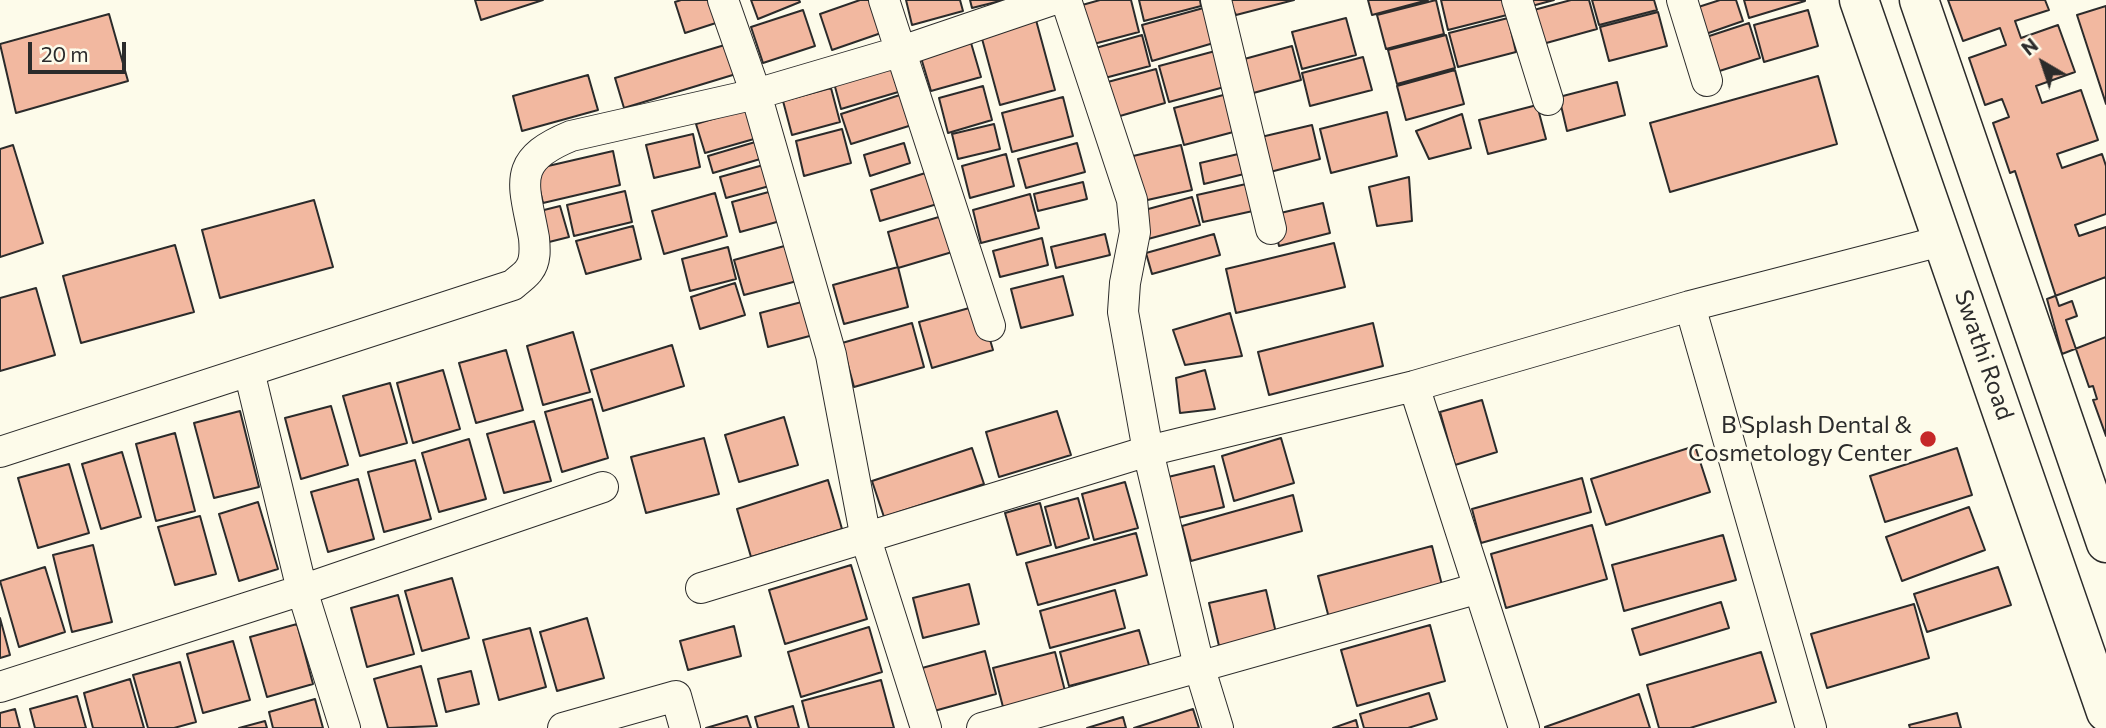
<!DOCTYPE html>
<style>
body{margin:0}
#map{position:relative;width:2106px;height:728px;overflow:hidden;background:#fdfbea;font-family:Commissioner,sans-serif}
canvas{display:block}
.north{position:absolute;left:2008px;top:28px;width:70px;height:70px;-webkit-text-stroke:5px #fdfbea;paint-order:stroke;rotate:321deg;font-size:19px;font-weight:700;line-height:28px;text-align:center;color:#2b2b2b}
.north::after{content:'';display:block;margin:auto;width:24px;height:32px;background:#2b2b2b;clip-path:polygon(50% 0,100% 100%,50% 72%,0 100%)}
.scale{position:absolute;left:28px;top:42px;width:98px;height:32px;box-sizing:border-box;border:4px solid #2b2b2b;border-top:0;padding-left:9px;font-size:21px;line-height:24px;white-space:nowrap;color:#2b2b2b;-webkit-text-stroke:5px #fdfbea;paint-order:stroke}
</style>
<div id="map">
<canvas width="2106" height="728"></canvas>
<div class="north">N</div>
<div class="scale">20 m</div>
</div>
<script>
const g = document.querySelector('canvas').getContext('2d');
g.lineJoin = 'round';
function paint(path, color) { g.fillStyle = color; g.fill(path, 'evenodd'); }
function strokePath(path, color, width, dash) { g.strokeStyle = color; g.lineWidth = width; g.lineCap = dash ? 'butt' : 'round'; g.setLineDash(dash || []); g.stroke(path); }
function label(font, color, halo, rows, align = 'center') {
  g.font = font + ' Commissioner,sans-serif'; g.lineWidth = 5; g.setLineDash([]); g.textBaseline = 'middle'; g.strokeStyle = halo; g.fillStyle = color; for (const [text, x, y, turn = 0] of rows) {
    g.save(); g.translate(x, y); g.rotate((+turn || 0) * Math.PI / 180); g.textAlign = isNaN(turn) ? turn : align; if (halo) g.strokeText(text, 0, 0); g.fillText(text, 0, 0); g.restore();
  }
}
const building = new Path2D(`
 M475 0H543L481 20Z
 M681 0H712L719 22 685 33 675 2Z
 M751 0H799L800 2 758 19Z
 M860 0H873L884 32 832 50 820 14Z
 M906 0H960L963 11 912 25Z
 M970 0H1004L972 8Z
 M1100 0H1131L1139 32 1086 46 1075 7Z
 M1139 0H1200L1201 6 1144 21Z
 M1228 0H1294L1236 15Z
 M1368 0H1428L1372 15Z
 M1436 0 1444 34 1386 49 1377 15Z
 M1441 0H1503L1507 15 1448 30Z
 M1527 0H1554L1528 7Z
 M1571 0H1589L1597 29 1539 45 1530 11Z
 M1592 0H1654L1657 10 1599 25Z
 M1720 0H1736L1743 21 1697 37 1689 10Z
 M1744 0H1805V1L1749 18Z
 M1948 0H2045L2049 10 2015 21 2021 38 2058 25 2075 72 2036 86 2042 103 2081 90 2098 140 2057 154 2062 168 2102 154 2106 166V214L2075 225 2079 236 2106 227V436L2093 400 2097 399 2093 386 2089 387 2066 320 2077 316 2072 301 2059 306 2015 171 2010 173 1993 123 2009 117 2002 99 1985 105 1969 58 2006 45 2000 28 1963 41Z
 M2106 6V104L2077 15Z
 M1207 7 1217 42 1152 61 1142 25Z
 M803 10 815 46 763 63 751 27Z
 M1808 10 1818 46 1764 62 1754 25Z
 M1658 12 1667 46 1609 61 1600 27Z
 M109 14 128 81 16 113 0 44Z
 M1346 18 1356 55 1302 69 1292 32Z
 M1508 18 1516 52 1458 67 1449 33Z
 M1036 20 1055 90 1000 105 981 35Z
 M1749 23 1760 58 1707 75 1697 40Z
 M1142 35 1150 66 1101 79 1092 49Z
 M1446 35 1455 68 1397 84 1388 50Z
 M969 36 981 77 931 91 919 51Z
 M728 44 736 74 624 108 615 78Z
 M1292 46 1301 80 1246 95 1237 61Z
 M1219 50 1228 86 1169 102 1159 66Z
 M1363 57 1372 90 1310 106 1302 73Z
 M898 64 905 90 841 109 834 83Z
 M1156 69 1165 103 1113 118 1104 83Z
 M1455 70 1464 104 1406 120 1397 86Z
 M588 75 598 110 522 131 513 96Z
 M1818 76 1837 144 1670 192 1650 123Z
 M1617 82 1625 115 1567 131 1559 97Z
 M983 86 992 120 948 133 939 98Z
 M831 88 840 122 792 135 783 101Z
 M1231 93 1241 130 1184 145 1174 108Z
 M903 94 912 125 851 144 841 114Z
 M1063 97 1073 136 1012 152 1002 113Z
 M1537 105 1546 139 1488 154 1479 120Z
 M752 107 761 137 705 153 696 124Z
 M1387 112 1397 156 1331 173 1320 129Z
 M1462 114 1471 148 1429 159 1416 131Z
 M994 124 1000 149 958 159 952 134Z
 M1312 125 1320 159 1270 172 1261 137Z
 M842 129 851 163 804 176 796 141Z
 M693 134 700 167 654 178 646 145Z
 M762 140 767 157 713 173 708 156Z
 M904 143 910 163 870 176 864 155Z
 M1077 143 1085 172 1026 188 1018 159Z
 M13 145 43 243 0 257V149Z
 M1181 145 1192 190 1143 201 1133 156Z
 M613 151 620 185 543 203 535 169Z
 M1251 151 1256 171 1204 184 1200 163Z
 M1006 154 1014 186 970 198 962 166Z
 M767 164 773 185 726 198 720 177Z
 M935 170 944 202 880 221 871 190Z
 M1409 177 1412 221 1377 226 1369 187Z
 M1083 182 1087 199 1038 211 1034 194Z
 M1255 182 1262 209 1203 222 1197 195Z
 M776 190 784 220 740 232 732 202Z
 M625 191 632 222 574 236 567 205Z
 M715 193 727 236 664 254 652 211Z
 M1030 194 1039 228 981 243 973 210Z
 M1192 197 1200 225 1148 239 1141 211Z
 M314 200 333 267 220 298 202 230Z
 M1323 203 1330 233 1279 246 1272 215Z
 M560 206 569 237 549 242 540 211Z
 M949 214 959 250 898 268 888 232Z
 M633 226 641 259 586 274 576 241Z
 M1105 234 1110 255 1056 268 1051 247Z
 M1214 234 1220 255 1152 274 1146 253Z
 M1042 238 1048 265 1000 277 993 251Z
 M1334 243 1345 287 1236 313 1226 269Z
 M175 245 194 312 81 343 63 276Z
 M788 245 797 281 744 295 734 260Z
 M728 247 736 279 690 291 682 259Z
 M898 267 908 307 844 324 833 285Z
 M1063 276 1073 315 1021 328 1011 289Z
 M2106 277V337L2062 354 2047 299Z
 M735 283 745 315 700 329 691 297Z
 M36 288 55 355 0 371V298Z
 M813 299 821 333 768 347 760 313Z
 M980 305 993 350 932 368 919 322Z
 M1230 313 1242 356 1185 365 1173 330Z
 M912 323 924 367 854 387 842 343Z
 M1373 323 1383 366 1269 395 1258 352Z
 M573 332 590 392 543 405 527 346Z
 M672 345 684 386 603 411 591 370Z
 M506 350 523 410 476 423 459 363Z
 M443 370 460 429 413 443 397 383Z
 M1205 370 1215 409 1180 413 1176 378Z
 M390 383 407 443 360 456 343 396Z
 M592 399 608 458 562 472 545 412Z
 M1482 400 1497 452 1455 465 1440 412Z
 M331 406 348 465 301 479 285 418Z
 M240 411 259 487 214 498 194 423Z
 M1057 411 1071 455 999 477 986 432Z
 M784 417 798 465 739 482 725 435Z
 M534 421 551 481 504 493 487 434Z
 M175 433 195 511 156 521 136 444Z
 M704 438 719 494 646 513 631 457Z
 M1281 438 1294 483 1234 501 1222 456Z
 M469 439 486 499 439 512 422 453Z
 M1695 446 1710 492 1606 525 1591 479Z
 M972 448 984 484 884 517 872 481Z
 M1957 448 1972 495 1885 522 1870 476Z
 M122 452 141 517 101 529 82 464Z
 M415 460 431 519 384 532 368 472Z
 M69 464 89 533 38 548 18 478Z
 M1214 466 1224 507 1178 518 1168 477Z
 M1582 478 1591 512 1481 543 1472 509Z
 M358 479 374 539 328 552 311 492Z
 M828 480 842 529 751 557 737 509Z
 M1125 482 1138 528 1094 540 1082 494Z
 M1293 495 1302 531 1191 561 1182 526Z
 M1078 498 1089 538 1056 548 1045 507Z
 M258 502 278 569 239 581 219 514Z
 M1040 503 1051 545 1017 555 1005 513Z
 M1969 507 1985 550 1902 581 1886 537Z
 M200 516 216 574 175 585 158 527Z
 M1592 525 1607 579 1506 608 1491 554Z
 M1136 533 1147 575 1038 605 1026 563Z
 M1723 535 1736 580 1624 611 1612 565Z
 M93 545 112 622 72 632 53 555Z
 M1432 546 1443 589 1329 618 1318 576Z
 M851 565 867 619 785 644 769 590Z
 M45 567 65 632 19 647 0 581Z
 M1998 567 2011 605 1927 632 1914 594Z
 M452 578 469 638 422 651 405 591Z
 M969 584 979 624 923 638 913 598Z
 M1115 590 1125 628 1050 648 1040 611Z
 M1266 590 1276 633 1219 646 1209 603Z
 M398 595 414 654 367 667 351 608Z
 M1721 602 1729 628 1640 655 1632 629Z
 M1914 604 1929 658 1827 688 1811 634Z
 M0 618 10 655 0 658Z
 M587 618 604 678 557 691 540 632Z
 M297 624 313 684 267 697 250 637Z
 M1430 625 1445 681 1357 706 1341 650Z
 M734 626 741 656 688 670 680 641Z
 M869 627 882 672 801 697 788 652Z
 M530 628 546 687 499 700 483 640Z
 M1139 630 1149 665 1069 686 1060 652Z
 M233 641 250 700 203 713 187 654Z
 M985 651 996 694 934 711 922 668Z
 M1055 652 1065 691 1003 707 993 668Z
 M1761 652 1776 702 1690 728H1659L1647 685Z
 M180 662 196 722 174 728H148L133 675Z
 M421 666 437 726 388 728 374 679Z
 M471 671 479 704 446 712 438 679Z
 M130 679 144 728H93L84 693Z
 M881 680 894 728H809L802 701Z
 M1429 693 1437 719 1408 728H1364L1360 714Z
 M1639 694 1650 728H1545V727Z
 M77 696 86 728H35L30 709Z
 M315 699 323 728H273L269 712Z
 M793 706 799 728H758L755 717Z
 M15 709 20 728H0V713Z
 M1193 709 1199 728H1134Z
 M1957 713 1961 728H1910L1909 725Z
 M747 716 751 728H706Z
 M1123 717 1126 728H1087Z
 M1356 720 1358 728H1333Z
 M265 721 267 728H239Z`);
const street = new Path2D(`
 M723 0 756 94 831 355 866 539 926 728
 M884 0 990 326
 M1216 0 1271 229
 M1517 0 1548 100
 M1682 0 1707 81
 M1690 306 1811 728
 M249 371 302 590 345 728
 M1414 386 1524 728
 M0 452 513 285C518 280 526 275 529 270 536 261 535 249 534 238 524 183 510 161 571 136L756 94 902 51 1052 0
 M701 588 1148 451 1123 312 1125 283 1135 232 1132 200 1066 0
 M0 687 302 590 603 487
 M563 728 676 696 685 728
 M982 728 1479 588
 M1218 728 1199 666 1148 451 1414 386 1690 306 1945 240`);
const secondary = new Path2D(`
 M1859 0 2106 712
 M1919 0 2106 543`);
const markers = [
 [1928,439,9,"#c62828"]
];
const streetNames = [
 ["Swathi Road",1984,355,71]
];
const poiNames = [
 ["B Splash Dental &",1912,425],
 ["Cosmetology Center",1912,453]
];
paint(building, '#f2b8a0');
strokePath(building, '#2b2b2b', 2);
strokePath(street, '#2b2b2b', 32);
strokePath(secondary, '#2b2b2b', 41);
strokePath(street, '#fdfbea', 30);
strokePath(secondary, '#fdfbea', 38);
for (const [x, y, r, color] of markers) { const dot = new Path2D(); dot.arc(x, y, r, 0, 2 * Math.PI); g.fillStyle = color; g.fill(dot); strokePath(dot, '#fdfbea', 2.5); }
label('24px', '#2b2b2b', '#fdfbea', streetNames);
label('24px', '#2b2b2b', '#fdfbea', poiNames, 'right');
</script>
